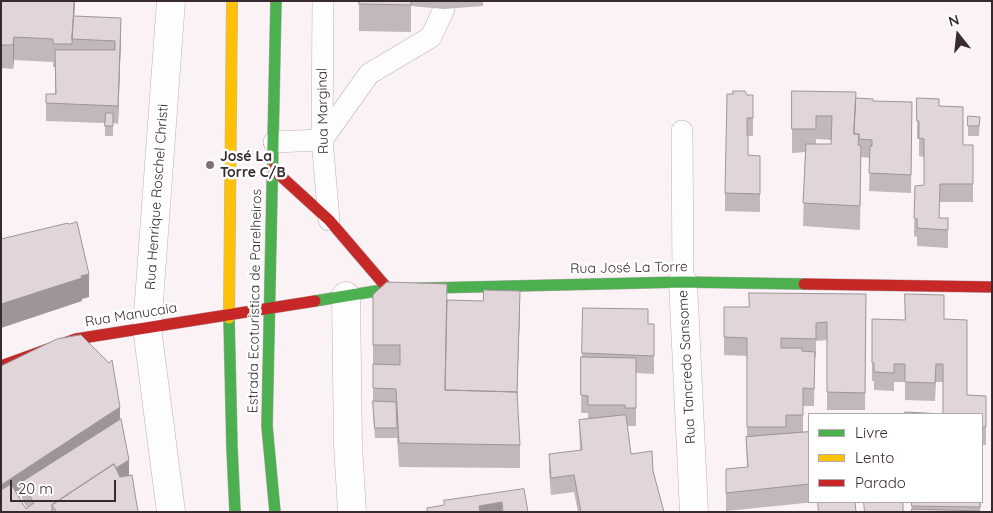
<!DOCTYPE html>
<meta charset="utf-8">
<style>
body{margin:0}
#map{position:relative;width:993px;height:513px;overflow:hidden;background:#fbf2f6;font-family:Quicksand,sans-serif}
canvas{display:block}
.frame{position:absolute;inset:0;border:2px solid #392a31;pointer-events:none}
.legend{position:absolute;left:808px;top:413px;width:175px;height:90px;box-sizing:border-box;background:#fff;border:1px solid #b0aaad;margin:0;padding:6px 9px;list-style:none;font-size:15px;color:#392a31}
.legend li{display:flex;align-items:center;gap:10px;height:25px}
.legend b{width:25px;border:1px solid #b0aaad}
.north{position:absolute;left:933px;top:10px;width:50px;height:50px;-webkit-text-stroke:4px #fff;paint-order:stroke;rotate:344deg;font-size:14px;font-weight:700;line-height:20px;text-align:center;color:#392a31}
.north::after{content:'';display:block;margin:auto;width:18px;height:22px;background:#392a31;clip-path:polygon(50% 0,100% 100%,50% 72%,0 100%)}
.scale{position:absolute;left:10px;top:480px;width:106px;height:22px;box-sizing:border-box;border:2px solid #392a31;border-top:0;padding-left:6px;font-size:15px;line-height:18px;white-space:nowrap;color:#392a31;-webkit-text-stroke:4px #fff;paint-order:stroke}
</style>
<div id="map">
<canvas width="993" height="513"></canvas>
<div class="frame"></div>
<ul class="legend">
<li><b style="height:6px;background:#4caf50"></b>Livre</li>
<li><b style="height:6px;background:#ffc107"></b>Lento</li>
<li><b style="height:6px;background:#c62828"></b>Parado</li>
</ul>
<div class="north">N</div>
<div class="scale">20 m</div>
</div>
<script>
const g = document.querySelector('canvas').getContext('2d');
g.lineJoin = 'round';
function strokePath(path, color, width, dash) { g.strokeStyle = color; g.lineWidth = width; g.lineCap = dash ? 'butt' : 'round'; g.setLineDash(dash || []); g.stroke(path); }
function paint(path, color) { g.fillStyle = color; g.fill(path, 'evenodd'); }
function label(font, color, halo, rows, align = 'center') {
  g.font = font + ' Quicksand,sans-serif'; g.lineWidth = 5; g.setLineDash([]); g.textBaseline = 'middle'; g.strokeStyle = halo; g.fillStyle = color; for (const [text, x, y, turn = 0] of rows) {
    g.save(); g.translate(x, y); g.rotate((+turn || 0) * Math.PI / 180); g.textAlign = isNaN(turn) ? turn : align; if (halo) g.strokeText(text, 0, 0); g.fillText(text, 0, 0); g.restore();
  }
}
const lane = new Path2D(`
 M323 1 322 140 329 220
 M682 131 683 282
 M274 142 322 140 369 74 431 37 444 9`);
const street = new Path2D(`
 M683 282 694 512
 M346 296 348 445 352 512
 M171 512 147 328 171 1`);
const fast = new Path2D(`
 M315 301 388 289 683 282 804 284
 M229 318 232 448 235 512
 M275 512 267 426 276 1`);
const slow = new Path2D(`
 M229 318 232 1`);
const jam = new Path2D(`
 M273 169 329 220 388 289
 M804 284 992 287
 M1 366 76 339 315 301`);
const wall = new Path2D(`
 M1 1H75L74 16 121 36 118 124 113 123V136H105V123L46 121V94H55V67H53V62L14 60 13 69 1 68Z
 M359 1H483V6L444 9 411 6V32L359 31Z
 M792 91 856 98 873 101 912 102 911 193 869 191 870 158 861 157 860 230 803 226 805 152 792 153ZM816 139 831 140V144H816Z
 M747 95H753V136H748V155L760 156V212L725 211V193Z
 M917 98 939 106 963 107V145H973V202H940L939 218H948V248L917 246V237L914 236 915 186 924 185V157L919 156V139H917Z
 M980 117 979 136H968V126Z
 M866 294 865 410H827V340L816 341V357H815L814 406H803V432H809V502H815L726 511V469L747 467 746 437H747V356L724 355V307H749Z
 M373 295 447 300 520 309 517 398 520 445V468L399 467 397 438H375L373 411Z
 M583 308 648 324H654V374L636 373V426H627L631 454 653 471 664 512H578L574 492 551 495 549 471V454L580 451 579 420 588 419V413H581Z
 M872 319 905 320 944 319 967 395 986 396V445H982V414L943 382H936L935 401 905 400V382H894V391L874 390V381H872Z
 M1 366 120 420 129 476 138 512H1ZM22 495V499L27 508 26 509 19 497Z
 M911 502H981L980 512H912Z`);
const shadedWall = new Path2D(`
 M74 1H75V2L73 39Z
 M121 18V36L118 124V106Z
 M14 37V60L13 69V45Z
 M89 274V297L82 299V301L1 328V304L81 276Z
 M520 291V309L516 415V397Z
 M120 407V431L22 482V495L1 508V485Z
 M129 460V478L55 509Z
 M502 502V512H479V506Z`);
const building = new Path2D(`
 M1 1H74L72 44H53V39L14 37 13 45H1Z
 M359 1H411V5L359 4Z
 M74 16 121 18 118 106 46 103V94H56L55 50H115V41L72 39Z
 M733 91H745L747 95H753V118H747V135H748V155L760 156V194L725 193 727 94H733Z
 M792 91 856 92 854 134H859L858 145 861 146 860 206 803 203 806 144H831L832 116H816V129H792Z
 M856 98 873 99V101L912 102 911 175 869 173 870 146H872V140L859 139V134H854Z
 M917 98 939 99V106L963 107V145H973V184H940L939 218H948V230L917 228V219L914 218 915 186 924 185V139L919 138V121H917Z
 M106 113H113V126H105Z
 M968 116 980 117 979 126H968Z
 M77 222 89 274 81 276 82 278 1 304V239L68 223 69 224Z
 M387 282 447 284 445 390 517 392 520 445 399 443 396 389 373 388V364L400 365V345H373V295Z
 M484 290 520 291 517 393V392L445 390 447 300 483 301Z
 M749 293 866 294 865 393 827 392V322L816 323V339L781 338V348H802V351L815 352 814 389 803 388V415H786V427H747V338L724 337V307H749Z
 M905 294 944 295V319L967 320V395L986 396V427H982V414H943V364H936L935 383 905 382V364H894V373L874 372V363H872V319L905 320Z
 M583 308 648 309V324H654V356L582 353Z
 M81 335 109 363 112 360 120 407 1 485V366L57 339Z
 M581 357 636 358V408H625V405H588V396L581 395Z
 M373 401 396 402 397 428H375Z
 M905 412 943 414H905Z
 M626 415 631 454 652 451 653 471 664 512H581L574 475 551 478 549 454 582 450 579 420Z
 M121 419 129 460 116 468 114 464 52 505V510L50 512H1V490L11 484 26 509 34 503 22 482Z
 M809 432V484L726 493V469L748 467 746 437Z
 M114 464 120 477 132 475 138 512H57L52 505Z
 M524 489 528 512H503L502 502 479 506 480 512H427V508L444 505V500H446Z
 M818 502H855L856 512H819Z
 M864 502H903V512H865Z
 M912 502H980V507L912 506Z
 M912 509 980 511V512H912Z`);
const markers = [
 [210,165,5,"#7d7076"]
];
const streetNames = [
 ["Rua Marginal",323,111,-91],
 ["Rua Henrique Roschel Christi",157,197,-86],
 ["Rua José La Torre",629,268,-1],
 ["Estrada Ecoturistica de Parelheiros",255,301,-89],
 ["Rua Manucaia",131,315,-9],
 ["Rua Tancredo Sansome",687,367,-93]
];
const poiNames = [
 ["José La",220,157],
 ["Torre C/B",220,173]
];
strokePath(lane, '#bcb2b6', 22);
strokePath(street, '#bcb2b6', 29);
strokePath(fast, '#bcb2b6', 12);
strokePath(slow, '#bcb2b6', 12);
strokePath(jam, '#bcb2b6', 12);
strokePath(lane, '#fefdfe', 21);
strokePath(street, '#fefdfe', 28);
strokePath(fast, '#4caf50', 11);
strokePath(slow, '#ffc107', 11);
strokePath(jam, '#c62828', 11);
paint(wall, '#c2b7bb');
paint(shadedWall, '#9e9599');
paint(building, '#e1d5da');
strokePath(building, '#9e9599', 1);
for (const [x, y, r, color] of markers) { const dot = new Path2D(); dot.arc(x, y, r, 0, 2 * Math.PI); g.fillStyle = color; g.fill(dot); strokePath(dot, '#fff', 2); }
label('14px', '#392a31', '#fff', streetNames);
label('bold 14px', '#392a31', '#fff', poiNames, 'left');
</script>
